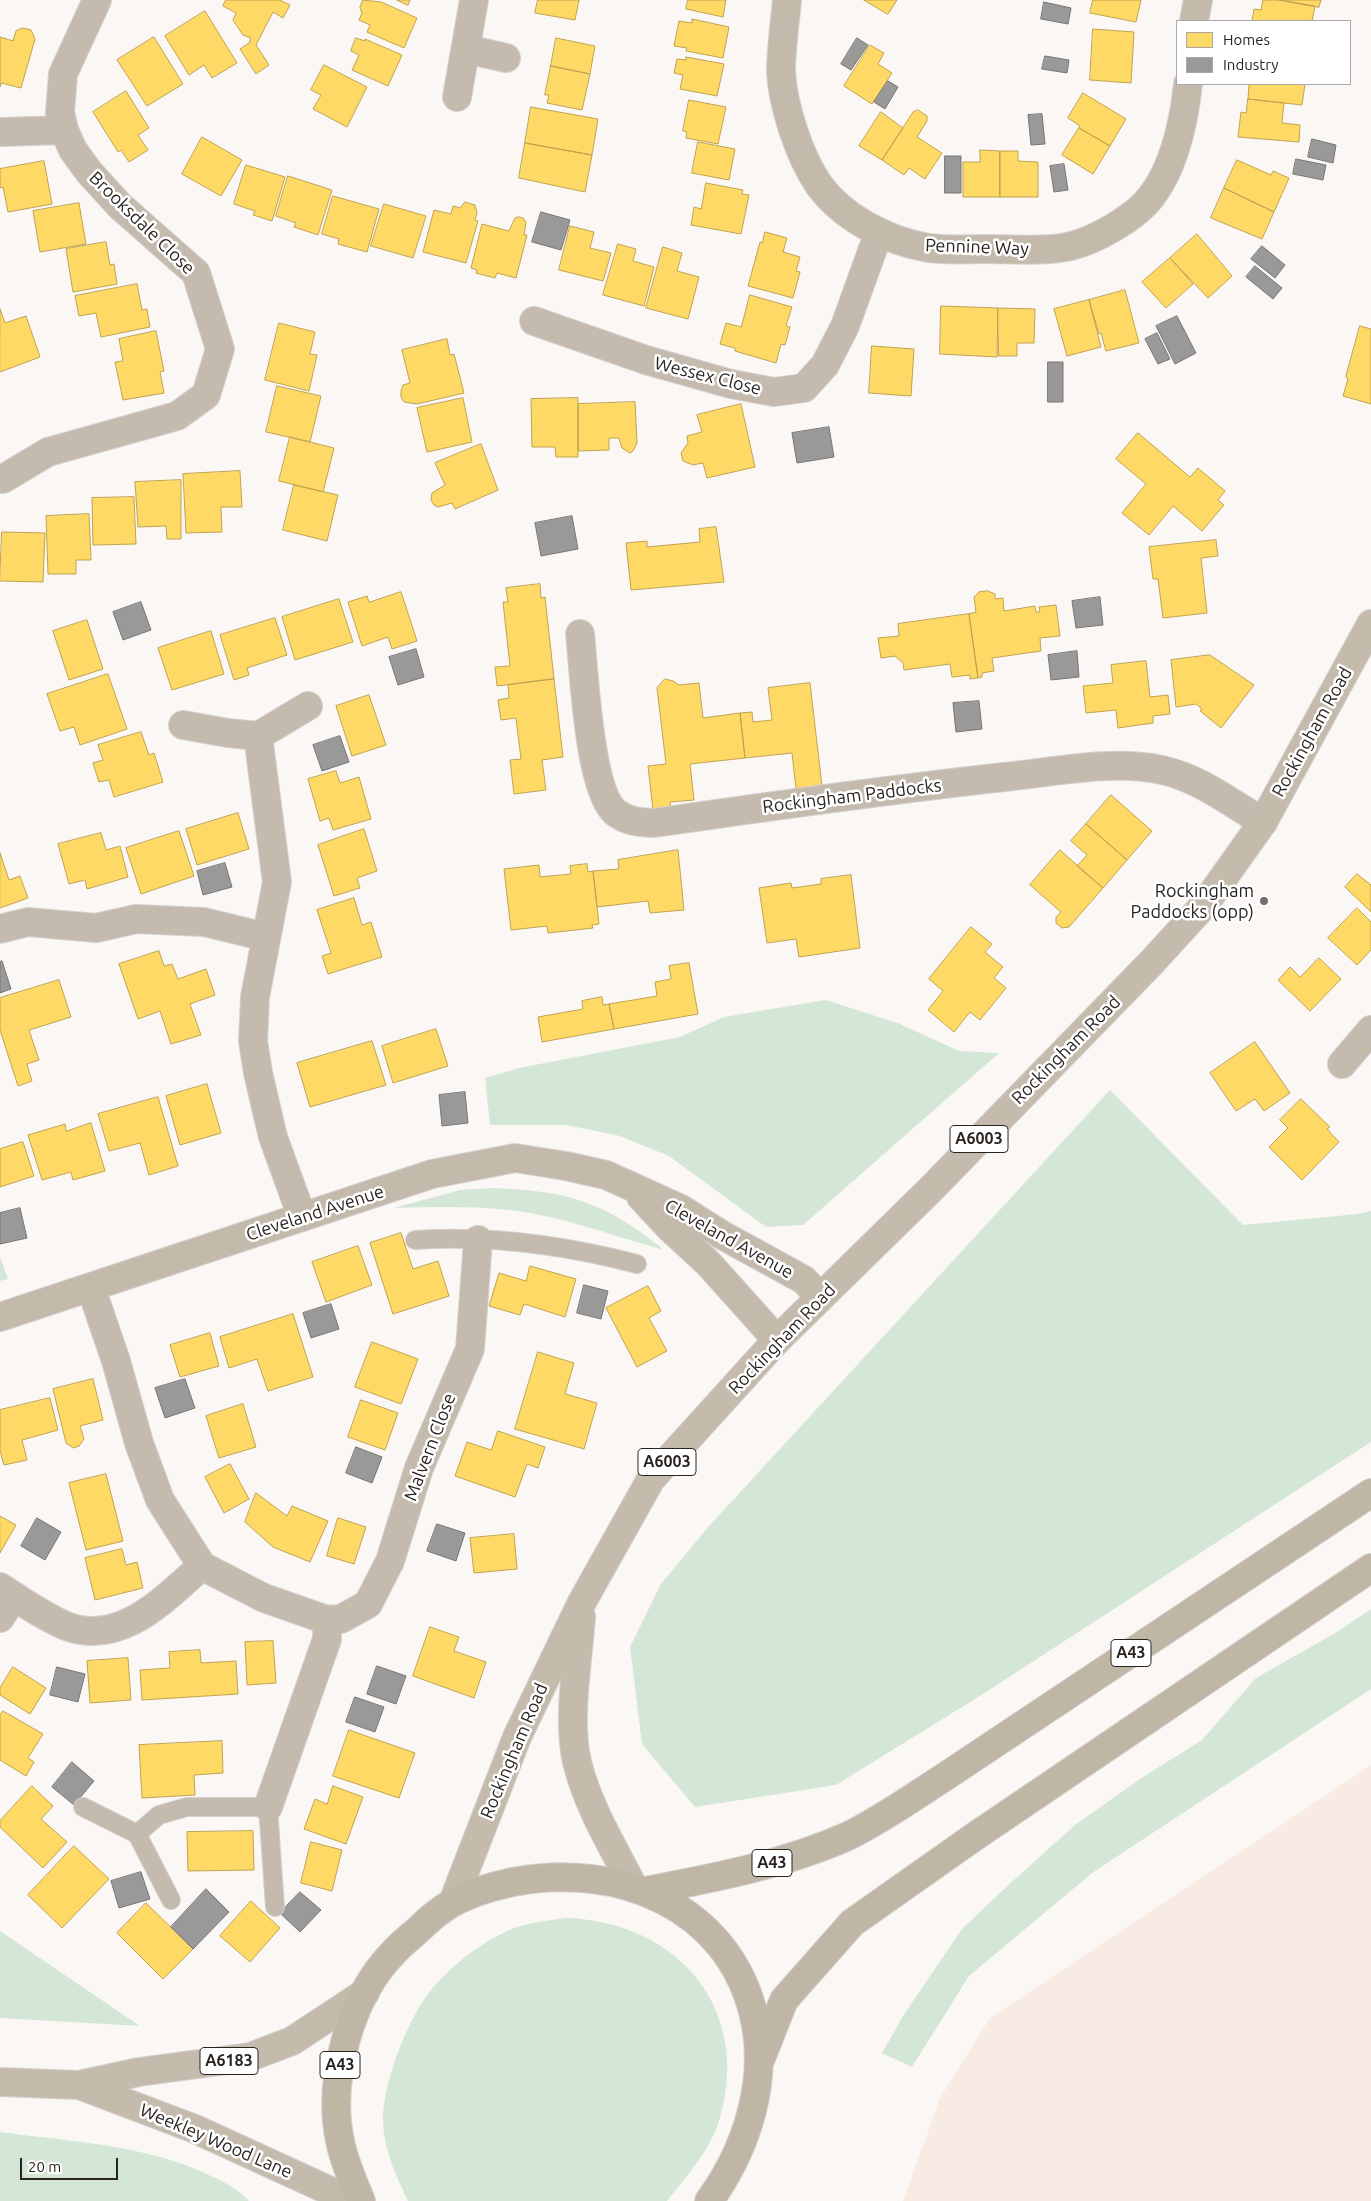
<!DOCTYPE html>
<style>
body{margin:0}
#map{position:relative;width:1371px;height:2201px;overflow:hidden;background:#fbf7f5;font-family:Ubuntu,sans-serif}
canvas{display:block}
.legend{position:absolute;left:1176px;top:20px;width:175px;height:65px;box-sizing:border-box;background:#fff;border:1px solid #aaa7a6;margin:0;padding:6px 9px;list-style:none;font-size:15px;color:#2a2421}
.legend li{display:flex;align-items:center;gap:10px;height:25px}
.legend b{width:25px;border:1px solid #aaa7a6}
.scale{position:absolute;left:20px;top:2158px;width:98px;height:22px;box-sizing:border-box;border:2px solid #2a2421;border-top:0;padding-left:6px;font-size:15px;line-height:18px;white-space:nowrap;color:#2a2421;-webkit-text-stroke:4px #fff;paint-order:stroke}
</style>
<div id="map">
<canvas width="1371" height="2201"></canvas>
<ul class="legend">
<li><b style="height:14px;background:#ffd966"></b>Homes</li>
<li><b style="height:14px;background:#999"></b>Industry</li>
</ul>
<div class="scale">20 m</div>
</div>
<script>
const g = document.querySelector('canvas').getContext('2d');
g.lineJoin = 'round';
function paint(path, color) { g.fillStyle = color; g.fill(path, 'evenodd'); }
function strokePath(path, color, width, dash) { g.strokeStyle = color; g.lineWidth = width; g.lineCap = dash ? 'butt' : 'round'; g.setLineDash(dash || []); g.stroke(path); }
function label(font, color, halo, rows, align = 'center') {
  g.font = font + ' Ubuntu,sans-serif'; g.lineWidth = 5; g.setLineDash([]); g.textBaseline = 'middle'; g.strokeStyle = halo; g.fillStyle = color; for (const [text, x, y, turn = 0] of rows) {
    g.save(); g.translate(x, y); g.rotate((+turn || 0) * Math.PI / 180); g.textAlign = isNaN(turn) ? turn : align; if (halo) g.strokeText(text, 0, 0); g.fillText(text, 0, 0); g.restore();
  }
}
const built = new Path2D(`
 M1371 1765V2201H903L940 2098 990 2018Z`);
const green = new Path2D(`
 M826 1000 900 1024 959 1051 999 1053 803 1225 766 1227 669 1156 620 1136 566 1125H490L485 1078 519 1068 680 1037 724 1017Z
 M1110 1090 1243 1225 1358 1214 1371 1211V1442L983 1694 836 1785 695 1807 642 1744 630 1647 661 1584 710 1525Z
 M493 1188C569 1191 605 1202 664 1250 613 1236 562 1216 509 1210 471 1206 432 1207 394 1208L460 1190Z
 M0 1257 8 1279 0 1281Z
 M1371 1609V1689L1092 1873 969 1976 912 2067 882 2053 903 2016 962 1929 1004 1889 1075 1825 1143 1777 1202 1740 1256 1678 1337 1632Z
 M567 1918C677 1922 752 2008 720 2118 711 2149 687 2176 667 2201H408C396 2176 384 2150 383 2122 382 2086 406 2023 428 1994 446 1970 474 1948 501 1934 521 1923 544 1921 567 1918Z
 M0 1931 140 2026 0 2018Z
 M0 2132C72 2142 145 2144 211 2176 226 2183 238 2189 249 2201H0Z`);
const homes = new Path2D(`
 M226 0H280L290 5 283 18 273 12 256 45 269 65 256 74 240 49 249 43 251 38 243 35 233 20 236 13 223 6Z
 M363 0 381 2 417 18 404 48 367 32 370 25 359 20 362 13 360 8Z
 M397 0H410L408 5Z
 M538 0H579L575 20 535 13Z
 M688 0H726L723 17 686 9Z
 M864 0H897L888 14Z
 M1093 0H1141L1136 22 1090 13Z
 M1263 0H1279L1315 6 1312 21H1252L1254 9 1261 10Z
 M1279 0H1321L1319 7Z
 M205 11 237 63 212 78 204 65 189 75 165 36Z
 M692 19 729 27 723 58 686 51 687 48 674 46 679 21 692 23Z
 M23 28 31 30 35 39 21 88 1 83 0 87V37L13 41 16 31Z
 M1093 29 1134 32 1131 83 1090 80Z
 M154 37 183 84 147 106 117 60Z
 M356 38 365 41V39L402 55 388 86 352 70 359 55 351 51Z
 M556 38 595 46 590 74 551 66Z
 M870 45 884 53 878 64 892 73 872 104 844 86Z
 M686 57 724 64 717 96 680 89 683 75 674 73 677 59 686 60Z
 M324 65 367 87 347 127 313 109 321 95 311 90Z
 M551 66 590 74 582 110 547 103 549 95H545Z
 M1243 84H1305L1302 105 1248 99 1249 85Z
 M126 91 149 128 138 135 148 150 129 162 121 150 118 152 93 112Z
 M1083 93 1126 119 1110 146 1079 128 1080 126 1068 118Z
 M1248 99 1284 103 1282 123 1300 125 1299 142 1238 137 1241 112 1246 113Z
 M689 100 726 107 718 144 686 138 687 132 683 131Z
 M531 107 598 119 592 155 525 143Z
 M918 110 927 116V121L917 137 942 153 925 179 909 168 904 175 882 160 913 112Z
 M881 112 903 128 882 160 859 146Z
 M1079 128 1110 146 1093 174 1062 155Z
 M202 137 242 160 221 196 182 174Z
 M698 142 735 149 729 180 692 173Z
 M525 143 592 155 585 192 519 178Z
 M980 150 1000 151V197H963V162H980Z
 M1000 151H1018V161L1038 162V197H1000Z
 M1237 160 1271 175 1273 171 1289 178 1274 212 1224 188Z
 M44 161 52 204 8 212 3 187 0 188V169Z
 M246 165 285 177 272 221 253 215 255 211 234 204Z
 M288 176 332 190 318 235 294 227 296 223 276 216Z
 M706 183 743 190 742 194 749 195 741 234 691 225 694 207 701 209Z
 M1224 188 1274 212 1262 239 1211 218Z
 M333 196 379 209 367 252 338 244 339 239 322 234Z
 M465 202 475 205 477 213 475 220 478 221 466 263 423 252 434 210 451 214 453 206 460 208Z
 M79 203 86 244 40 252 33 211Z
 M384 204 426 216 413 258 371 246Z
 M519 217 523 218 526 222 524 235H527L516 278 497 273 495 278 476 273 477 270 471 268 482 224 509 231 515 218Z
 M570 226 594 232 590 248 611 253 603 281 559 270Z
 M765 232 787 238 783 252 800 257 796 271 800 272 793 298 748 286 760 242 762 243Z
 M1197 234 1232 276 1208 298 1170 258Z
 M106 242 110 265 114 264 117 284 73 292 66 249Z
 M618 244 636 249 633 261 654 267 644 306 603 295Z
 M663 247 682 253 677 271 699 277 688 319 646 308Z
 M1170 258 1193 284 1166 308 1142 282Z
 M137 284 142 310 147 309 150 327 101 337 96 313 79 316 75 296Z
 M1125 290 1139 343 1106 351 1101 333 1099 334 1089 300Z
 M750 295 792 307 786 326 790 327 785 345 781 344 776 363 735 351V348L720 344 726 323 741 327Z
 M1089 300 1101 347 1067 356 1054 309Z
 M941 306 998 308 997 357 940 354Z
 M998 308 1035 309 1034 343H1017V356H999Z
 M0 309 5 323 26 316 40 357 0 372Z
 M279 323 315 332 310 354 317 355 309 391 265 380Z
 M1360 326 1371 329V404L1343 396 1348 379 1346 377Z
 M156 331 164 371 160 372 164 393 123 400 115 362 123 361 119 339Z
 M447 339 450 355 454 354 464 393 417 404 404 402 401 397V391L403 385 410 383 402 350Z
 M872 346 914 349 911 396 869 393Z
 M277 386 321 396 310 442 266 432Z
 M463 398 472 442 427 452 417 408Z
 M578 398V457H556L555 447H532L531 399Z
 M635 402 637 443 633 451 630 453 622 448 619 438H609V450L578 451V404Z
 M741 404 755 467 707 478 703 463 693 465 683 461 681 453 688 443 687 436 702 432 697 415Z
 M1138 433 1190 477 1198 468 1225 491 1218 500 1224 505 1202 531 1173 506 1149 535 1122 513 1146 484 1116 459Z
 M290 437 334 448 323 492 279 481Z
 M481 444 498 490 455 509 452 503 438 507 434 505 431 500 432 493 445 485 435 463Z
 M240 471 242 507H221L222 532 186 533 183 474Z
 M181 480V539H167L166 526 138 527 135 482Z
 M294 485 338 495 327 541 283 530Z
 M134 497 136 544 93 545 92 498Z
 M89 514 91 560H76V574H48L46 516Z
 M716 527 724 582 631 590 626 543 647 541V547L700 542 699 529Z
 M2 532 45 533 43 582 0 581Z
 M1216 540 1218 556 1201 558 1207 613 1163 618 1158 579H1153L1149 547Z
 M540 584 541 598 545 597 554 679 497 686 495 667 510 666 503 602H508L506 588Z
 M988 591 995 594V599L1003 598 1004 611 1035 606 1036 612H1040L1039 607 1056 605 1060 636 1040 638 1041 651 992 658 994 671 982 673V677L978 678 969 614 976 612 974 597 979 592Z
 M401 592 417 641 392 649 388 637 362 646 348 602 367 596 369 602Z
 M339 599 353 642 295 660 282 617Z
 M969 614 978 678 970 679V675L952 677 950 664 904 670 903 663 895 656 881 658 878 638 899 636 898 624Z
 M275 618 287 655 247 668 249 675 234 680 220 635Z
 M87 620 103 669 69 680 53 631Z
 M211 631 224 674 172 690 158 648Z
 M1210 655 1254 685 1221 728 1200 711 1202 709 1196 704 1176 707 1171 660Z
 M1146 661 1150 697 1168 695 1170 714 1153 716V723L1118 728 1116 710 1086 713 1083 686 1113 683 1111 665Z
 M108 674 127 729 80 745 74 727 60 731 47 694Z
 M554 679 563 757 542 760 546 790 514 794 510 760 521 759 516 718 501 720 498 700 509 698 508 685Z
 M665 679 673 681 679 685 699 683 703 718 740 713 745 758 690 764 694 800 670 802 671 808 653 810 648 766 666 764 657 688Z
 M810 683 822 786 796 789 792 753 745 758 740 713 752 712 753 722 772 720 768 688Z
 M369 695 386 745 352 756 336 706Z
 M141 732 149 755 154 753 163 782 114 797 109 780 99 782 93 763 103 760 98 745Z
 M336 771 340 783 359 777 371 819 333 830 329 818 320 821 308 779Z
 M1111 795 1152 831 1127 860 1086 824Z
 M238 813 249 849 197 865 186 829Z
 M1086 824 1127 860 1103 888 1077 866 1087 855 1071 841Z
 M364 829 377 871 357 878 360 888 334 896 318 845Z
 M179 831 194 876 141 894 126 848Z
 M101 833 106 850 120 846 128 877 87 889 85 880 69 884 58 844Z
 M678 850 684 910 650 913 648 901 597 907 593 871 619 869 618 860Z
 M1060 850 1103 888 1069 927 1062 928 1056 923V917L1061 912 1030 885Z
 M0 853 9 880 20 876 28 898 0 908Z
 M587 864 588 872 593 871 599 924 592 925 593 928 548 933 547 926 511 930 504 869 539 865 540 877 571 874 570 866Z
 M1357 874 1371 885V912L1345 887Z
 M851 875 860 948 799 957 796 939 767 943 759 888 791 883 792 888 821 884V879Z
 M354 898 362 925 371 922 382 957 328 974 322 956 331 953 317 910Z
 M1357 908 1371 922V950L1357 965 1328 938Z
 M971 927 992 944 985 952 1003 967 994 978 1006 988 980 1020 970 1012 954 1032 928 1010 943 991 929 979Z
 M159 951 164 966 172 964 178 979 206 969 215 995 190 1004 201 1035 171 1044 160 1011 138 1019 119 964Z
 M1319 958 1341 979 1310 1011 1278 980 1290 967 1300 977Z
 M689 963 698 1014 614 1029 609 1004 657 996 655 982 671 979 669 966Z
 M59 980 71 1017 29 1030 39 1060 27 1064 32 1081 18 1086 0 1030V998Z
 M602 997 603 1005 609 1004 614 1029 542 1042 538 1017 583 1009 582 1001Z
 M436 1029 448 1066 393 1083 382 1046Z
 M372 1041 386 1085 310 1107 297 1063Z
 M1255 1042 1290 1093 1264 1111 1255 1099 1236 1111 1210 1073Z
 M207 1084 221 1133 180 1145 166 1096Z
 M158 1097 178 1166 149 1175 140 1143 109 1151 98 1114Z
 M1301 1099 1330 1127 1327 1129 1339 1142 1302 1180 1269 1147 1288 1128 1280 1120Z
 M91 1123 105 1171 73 1180 71 1172 42 1180 28 1135 65 1124 66 1131Z
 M23 1142 34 1176 0 1187V1149Z
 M401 1233 413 1269 438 1261 449 1296 393 1314 370 1243Z
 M358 1246 372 1285 326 1302 312 1262Z
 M530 1266 576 1279 565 1317 524 1304 520 1315 489 1306 499 1273 526 1281Z
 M648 1286 661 1311 649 1318 667 1351 637 1367 606 1308Z
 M293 1314 313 1377 268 1391 257 1359 229 1368 220 1337Z
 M210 1333 219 1366 180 1377 170 1345Z
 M372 1342 418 1359 401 1404 355 1387Z
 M538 1352 574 1363 565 1394 597 1403 584 1449 515 1429Z
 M93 1379 103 1420 80 1426 84 1439 79 1446 73 1448 66 1443 53 1389Z
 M50 1398 58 1430 22 1440 27 1460 4 1465 0 1451V1410Z
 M361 1400 398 1413 385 1450 348 1437Z
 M243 1404 256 1447 219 1458 206 1416Z
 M498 1431 545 1447 538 1468 527 1464 515 1497 455 1476 467 1442 491 1450Z
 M230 1464 249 1499 224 1513 205 1477Z
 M106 1474 123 1541 86 1550 69 1483Z
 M256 1493 287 1516 292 1506 328 1521 310 1562 273 1547 245 1522Z
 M0 1516 16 1525 0 1553Z
 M338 1518 366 1527 354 1564 327 1556Z
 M514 1534 517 1569 474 1573 470 1538Z
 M122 1549 126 1565 137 1562 143 1588 95 1600 85 1558Z
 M430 1627 459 1637 454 1651 486 1662 474 1698 413 1676Z
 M273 1641 276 1683 247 1685 245 1642Z
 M200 1650 201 1663 236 1661 238 1694 142 1700 140 1670 170 1668 169 1652Z
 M128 1658 131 1700 90 1703 87 1661Z
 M13 1667 46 1688 30 1714 0 1695V1688Z
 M3 1711 43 1734 28 1758 34 1762 26 1776 0 1760V1715Z
 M349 1730 415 1753 399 1798 333 1776Z
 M222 1741 223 1773 194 1775 195 1795 142 1798 139 1745Z
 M32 1786 53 1806 41 1819 67 1842 43 1868 0 1827V1821Z
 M333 1786 363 1797 346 1844 304 1829 315 1799 327 1804Z
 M253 1831 254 1870 188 1871 187 1832Z
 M311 1842 342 1850 332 1891 301 1883Z
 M74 1846 109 1879 62 1928 28 1895Z
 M251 1901 280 1928 250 1962 220 1936Z
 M146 1903 193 1949 163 1979 117 1933Z`);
const industry = new Path2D(`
 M1044 2 1071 8 1068 24 1041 19Z
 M857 38 868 45 851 70 841 64Z
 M1045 56 1069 60 1067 73 1042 69Z
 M888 81 898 87 885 109 874 102Z
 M1042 114 1045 144 1031 145 1028 115Z
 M1312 139 1336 145 1333 163 1308 157Z
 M945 156H961V193H945Z
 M1296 159 1326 165 1323 180 1293 174Z
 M1064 164 1068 190 1054 192 1050 166Z
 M541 212 570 220 561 250 532 242Z
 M1262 246 1285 265 1275 278 1251 259Z
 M1255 266 1282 288 1273 299 1246 277Z
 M1177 316 1196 353 1175 364 1156 326Z
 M1157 333 1170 359 1158 364 1145 339Z
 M1048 362H1063V402H1048Z
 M829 427 834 457 797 463 792 433Z
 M572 516 578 549 541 556 535 523Z
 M1100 597 1103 625 1076 628 1072 601Z
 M141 602 151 630 123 640 113 612Z
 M416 649 424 677 398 685 389 657Z
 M1077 651 1079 677 1051 680 1048 655Z
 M979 701 982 729 956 732 953 703Z
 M340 736 349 762 322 771 313 745Z
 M225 863 232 887 203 895 197 871Z
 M2 961 11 989 0 993V962Z
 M465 1092 468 1123 442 1126 439 1095Z
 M20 1208 27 1238 0 1244V1213Z
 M584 1285 608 1291 601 1319 577 1313Z
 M331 1304 339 1329 311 1338 303 1313Z
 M185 1379 195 1408 165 1418 155 1388Z
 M356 1447 382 1457 372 1483 346 1473Z
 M37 1518 61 1532 45 1560 21 1546Z
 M437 1524 465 1533 456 1561 427 1551Z
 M377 1666 406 1676 396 1704 367 1694Z
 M57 1667 85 1674 78 1702 50 1695Z
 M355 1697 384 1707 375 1732 346 1722Z
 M72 1762 94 1781 74 1805 52 1787Z
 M141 1872 150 1899 119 1908 111 1881Z
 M206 1889 229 1912 193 1949 171 1927Z
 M300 1892 321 1910 300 1932 280 1913Z`);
const lane = new Path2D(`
 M415 1240C491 1235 564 1245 637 1264
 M83 1807 137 1834
 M171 1900 137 1834 159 1815 187 1807H268L275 1907`);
const street = new Path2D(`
 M466 49 506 58
 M457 97 474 0
 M0 132 64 130
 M534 321 646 360 731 384 774 392 804 388 825 365 845 326 879 232
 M3 479 48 452 177 416 206 395 220 349 196 273 120 206 89 172 73 150 64 130 60 112 63 74 97 0
 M580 634C584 670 589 790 615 812 628 822 639 822 654 823 771 806 887 790 1004 777 1053 772 1114 759 1162 770 1199 778 1231 803 1263 822
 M183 725 228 733 258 736 277 882 255 997 253 1041 258 1073 273 1137 302 1217
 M258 736 308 706
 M0 929 28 922 96 928 136 919 204 922 266 937
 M1342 1064 1371 1030
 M91 1288 116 1361 139 1443 160 1500 202 1566
 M0 1587C21 1601 43 1616 66 1626 121 1647 165 1598 202 1566L264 1598 327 1620 341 1619 368 1604 390 1561 419 1468 470 1349 478 1240
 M0 1618 14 1596
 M268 1807 327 1639V1620`);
const secondary = new Path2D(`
 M787 0C785 23 781 48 781 72 783 106 799 156 819 185 842 217 886 240 924 247 943 251 965 249 985 249 1011 249 1046 252 1071 246 1096 240 1136 217 1151 197 1175 166 1184 121 1188 84
 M1194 21 1198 0
 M641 1197 671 1229 708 1263 777 1340
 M0 1317 432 1174 515 1158 566 1166 606 1175 681 1209 722 1235 804 1280 820 1297`);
const primary = new Path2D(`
 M581 1617C578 1662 567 1719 577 1762 588 1807 613 1847 634 1888
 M453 1902 517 1737 582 1602 651 1479 777 1340 931 1189 1151 963 1204 905 1263 822 1371 624
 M0 2082 79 2085 139 2072 250 2057 292 2041 365 1993
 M79 2085 195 2129 352 2201`);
const highway = new Path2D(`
 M645 1891C713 1878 783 1865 848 1836 881 1820 912 1798 943 1778L1371 1493
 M761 2058 784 2000 852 1923 974 1837 1371 1568
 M361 2201C353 2181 344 2162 340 2141 327 2080 350 1997 393 1953 400 1945 409 1938 417 1931 427 1921 440 1910 452 1903 470 1893 494 1886 513 1882 617 1862 728 1905 754 2016 769 2080 747 2149 709 2201`);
const markers = [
 [1264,901,5,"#736e6b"]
];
const shields = [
 [979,1139,58],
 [667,1462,58],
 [1131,1653,40],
 [772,1863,40],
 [229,2061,58],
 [340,2065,40]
];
const shieldNames = [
 ["A6003",979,1139],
 ["A6003",667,1462],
 ["A43",1131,1653],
 ["A43",772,1863],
 ["A6183",229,2061],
 ["A43",340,2065]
];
const streetNames = [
 ["Brooksdale Close",142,223,44],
 ["Pennine Way",977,247,2],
 ["Wessex Close",708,376,14],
 ["Rockingham Road",1312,732,-61],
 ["Rockingham Paddocks",852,796,-7],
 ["Rockingham Road",1066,1050,-45],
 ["Cleveland Avenue",315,1213,-18],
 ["Cleveland Avenue",729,1239,29],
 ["Rockingham Road",782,1339,-46],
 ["Malvern Close",430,1447,-69],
 ["Rockingham Road",514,1751,-67],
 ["Weekley Wood Lane",216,2141,23]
];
const poiNames = [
 ["Rockingham",1254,891],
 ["Paddocks (opp)",1254,912]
];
paint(built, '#f8ebe4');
paint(green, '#d4e7d6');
paint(homes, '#ffd966');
strokePath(homes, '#bfa351', 1);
paint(industry, '#999');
strokePath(industry, '#787675', 1);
strokePath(lane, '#d5d1d0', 20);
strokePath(street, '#d5d1d0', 30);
strokePath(secondary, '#d5d1d0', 30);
strokePath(primary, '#d5d1d0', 30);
strokePath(highway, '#d5d1d0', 30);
strokePath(lane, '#c4bbae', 18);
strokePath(street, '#c4bbae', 28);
strokePath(secondary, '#c3baab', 28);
strokePath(primary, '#c4bbac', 28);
strokePath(highway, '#bfb6a6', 28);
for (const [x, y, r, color] of markers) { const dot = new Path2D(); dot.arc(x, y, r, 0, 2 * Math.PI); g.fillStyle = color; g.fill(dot); strokePath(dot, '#fff', 2); }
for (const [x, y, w] of shields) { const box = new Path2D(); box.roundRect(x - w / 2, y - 13.5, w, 27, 4); g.fillStyle = '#fff'; g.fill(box); strokePath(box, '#2a2421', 1); }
label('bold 16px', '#2a2421', null, shieldNames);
label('18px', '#2a2421', '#fff', streetNames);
label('18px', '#2a2421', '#fff', poiNames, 'right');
</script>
